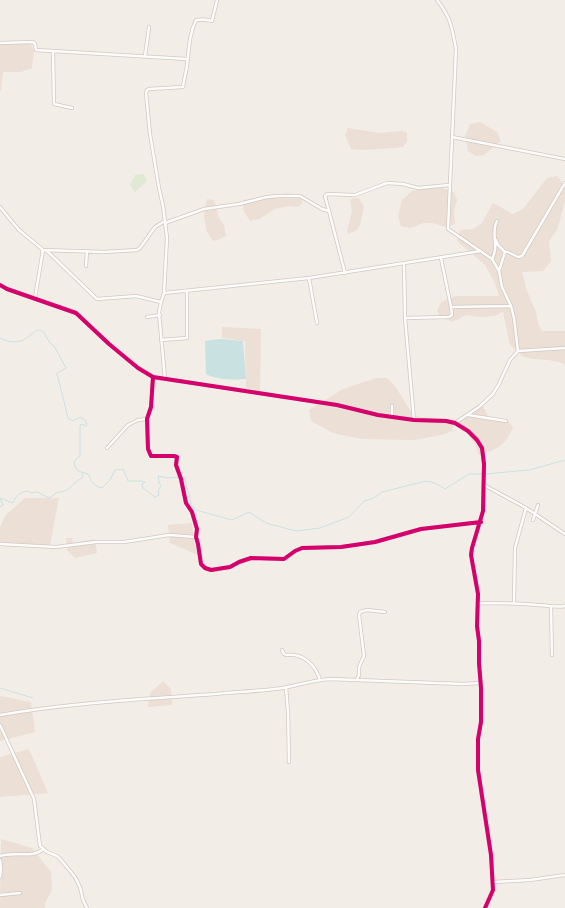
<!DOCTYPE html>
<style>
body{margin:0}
canvas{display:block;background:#f3ede7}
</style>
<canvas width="565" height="908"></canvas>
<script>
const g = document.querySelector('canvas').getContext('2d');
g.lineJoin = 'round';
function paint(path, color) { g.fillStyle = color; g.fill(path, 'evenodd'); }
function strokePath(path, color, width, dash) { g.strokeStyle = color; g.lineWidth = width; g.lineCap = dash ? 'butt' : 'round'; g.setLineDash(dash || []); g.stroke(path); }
const residential = new Path2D(`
 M0 44H30L34 50 32 68 21 72H3L1 91H0Z
 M480 122 497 132 501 141 484 155 476 156 468 151 465 136 470 124Z
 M348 128 380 133 402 131 407 133V141L403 147 393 148 364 150 351 149 345 135Z
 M557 176 565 186V201L557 230 549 241 551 261 543 271 522 272 527 291 536 312 538 324 542 331H565V365L562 363 549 360 532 359 522 356 510 345 503 312 495 316 480 317 466 315 452 322 440 317 437 311 441 302 456 296H499L495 283 485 265 457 241 460 230 473 229 482 223 493 203 513 214 523 209 547 178Z
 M439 187 454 192 457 200 454 212 455 224 446 227 433 223H423L410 228 401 226 398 216 402 200 412 191Z
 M286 193 303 195 302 204 298 207 289 206 275 209 259 219 250 221 243 210V200Z
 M352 198H359L364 207 360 225 357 230 348 234 347 231 352 211 350 201Z
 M207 199 214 200 219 218 224 225 226 236 220 239 213 241 207 232 204 217 205 207Z
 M222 327 261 329 260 391 246 388 245 341 222 338Z
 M376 378H387L395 386 413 415 420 417 453 419 455 423 452 431 441 435 415 440 361 439 333 433 311 421 309 410 343 389Z
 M479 404 483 406 489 418 507 420 510 423 513 428 507 439 500 446 491 451 479 455 476 446 467 433 457 426 458 419Z
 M25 498H59L50 545 0 542V528L5 516Z
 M192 523 194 540 198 555 170 543 168 525Z
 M66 538H72L73 543 95 539 97 553 75 558 67 550Z
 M163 681 171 689 172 705 148 707 150 693Z
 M0 696 31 702 35 732 0 741Z
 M29 749 48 793 0 797V757Z
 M1 839 32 848 51 872 52 890 45 903V908H0Z`);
const green = new Path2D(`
 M144 174 147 181 135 192 130 185 135 175Z`);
const water = new Path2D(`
 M220 339 243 341 246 379C235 380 216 380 206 374L205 341Z`);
const stream = new Path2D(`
 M0 338C18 346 23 341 37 330L43 331 50 343 54 346 66 368 56 374 58 377 68 418 73 421 80 417 85 420 87 424 86 426 81 424 80 426V456L76 459 74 463 77 470 83 473
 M485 474 529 470 565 460
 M0 507 3 505 0 498 13 503C16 495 20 492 28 491L31 493 37 492 49 498 58 492C69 493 73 482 82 478L83 472 89 475C91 482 94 486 102 488L110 480 115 470 123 469 128 481H141L145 482 142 484 143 488 155 497 159 495 158 491 161 486 159 482 158 476 168 478 185 477 186 484 189 494 191 504 196 510 232 520 249 512 266 523 296 531 320 528 349 517 364 501 374 498 382 492 426 481 435 483 445 489 469 474H482
 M0 688 33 698`);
const minor = new Path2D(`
 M437 0C451 18 452 27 456 49L448 229 492 259 499 271 502 287 511 306 514 318 518 351
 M0 43 33 42 35 44 36 50 187 59
 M53 51 54 104 72 108
 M145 56 149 27
 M452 137 565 159
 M0 207 19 230 42 249V251
 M329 211 345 273
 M165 223 204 209 239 204 267 197 279 196H300L322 209 329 211 325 196 327 194 355 195 387 183 403 184 418 188 449 185
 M496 240 498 245 505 252
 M46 250 97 299 136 296 161 302
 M441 258 451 307 511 306
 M492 259C500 245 490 234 497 221
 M404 264 405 318
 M86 266 87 251
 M499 271 505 252H508L518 257 522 256 565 183
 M309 278 317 323
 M0 285 7 289 76 313 109 344 138 368 153 377 337 405 378 415 414 420 446 421 455 423 468 431 477 440 482 448 484 464 483 511 472 548 471 555 478 594 477 626 479 641V663L481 688V722L478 739V770L491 855 493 890 485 908
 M164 293 309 278 481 251
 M35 298 43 250 104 252 137 250 140 248 155 227 165 221
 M147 317 160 315
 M161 340 187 338V291
 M153 377 151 407 147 419 148 449 151 456H174L177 457 176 465 181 479 186 503 192 512 197 529 196 537 198 544 201 564 205 568 211 570 230 567 239 562 251 558 284 559 295 551 302 548 341 547 375 542 421 529 481 522
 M165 379 159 313 161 302 164 293 167 238 163 206 159 188 150 134 146 93 147 90 149 89 183 87C184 80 186 72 187 65 189 50 189 34 196 20 202 19 207 19 212 21L217 0
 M392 406V417
 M468 415 506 421
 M414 420 405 318 449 317 452 315 451 307
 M455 423 479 407 493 394 499 384 510 360 518 351 565 348
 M107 448 128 425 138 420 147 419
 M484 485 526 508 565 534
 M533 520 538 505
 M0 544 56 547 96 542H124L169 535 196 537
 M478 603C498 603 518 603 537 605 547 605 556 608 565 606
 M514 603 515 548 526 508
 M551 606 552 655
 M282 650 284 654 286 655C303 653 315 664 320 680
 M357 679 359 675V667L364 656 359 615 360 612 367 610 385 612
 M286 688 288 711 289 762
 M0 715C79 701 160 699 239 692 255 691 272 690 288 687 302 684 315 680 330 679L463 684 481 683
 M0 725 34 799 40 846 47 852 57 856 61 860 75 877 80 887 83 900 87 908
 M0 856C14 851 31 859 44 849
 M0 860 1 869 0 877
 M493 882 530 880 565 875
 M0 895 20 893`);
const cycleway = new Path2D(`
 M0 285 7 289 76 313 109 344 138 368 153 377 337 405 378 415 414 420 446 421 455 423 468 431 477 440 482 448 484 464 483 511 472 548 471 555 478 594 477 626 479 641V663L481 688V722L478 739V770L491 855 493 890 485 908
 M153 377 151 407 147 419 148 449 151 456H174L177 457 176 465 181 479 186 503 192 512 197 529 196 537 198 544 201 564 205 568 211 570 230 567 239 562 251 558 284 559 295 551 302 548 341 547 375 542 421 529 481 522`);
paint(residential, '#ecdfd5');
paint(green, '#e1e8d3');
paint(water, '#cae1e1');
strokePath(stream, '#cae1e1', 1);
strokePath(minor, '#d0c9c3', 4);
strokePath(minor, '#fdfcfb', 2.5);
strokePath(cycleway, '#d6006c', 4);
</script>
